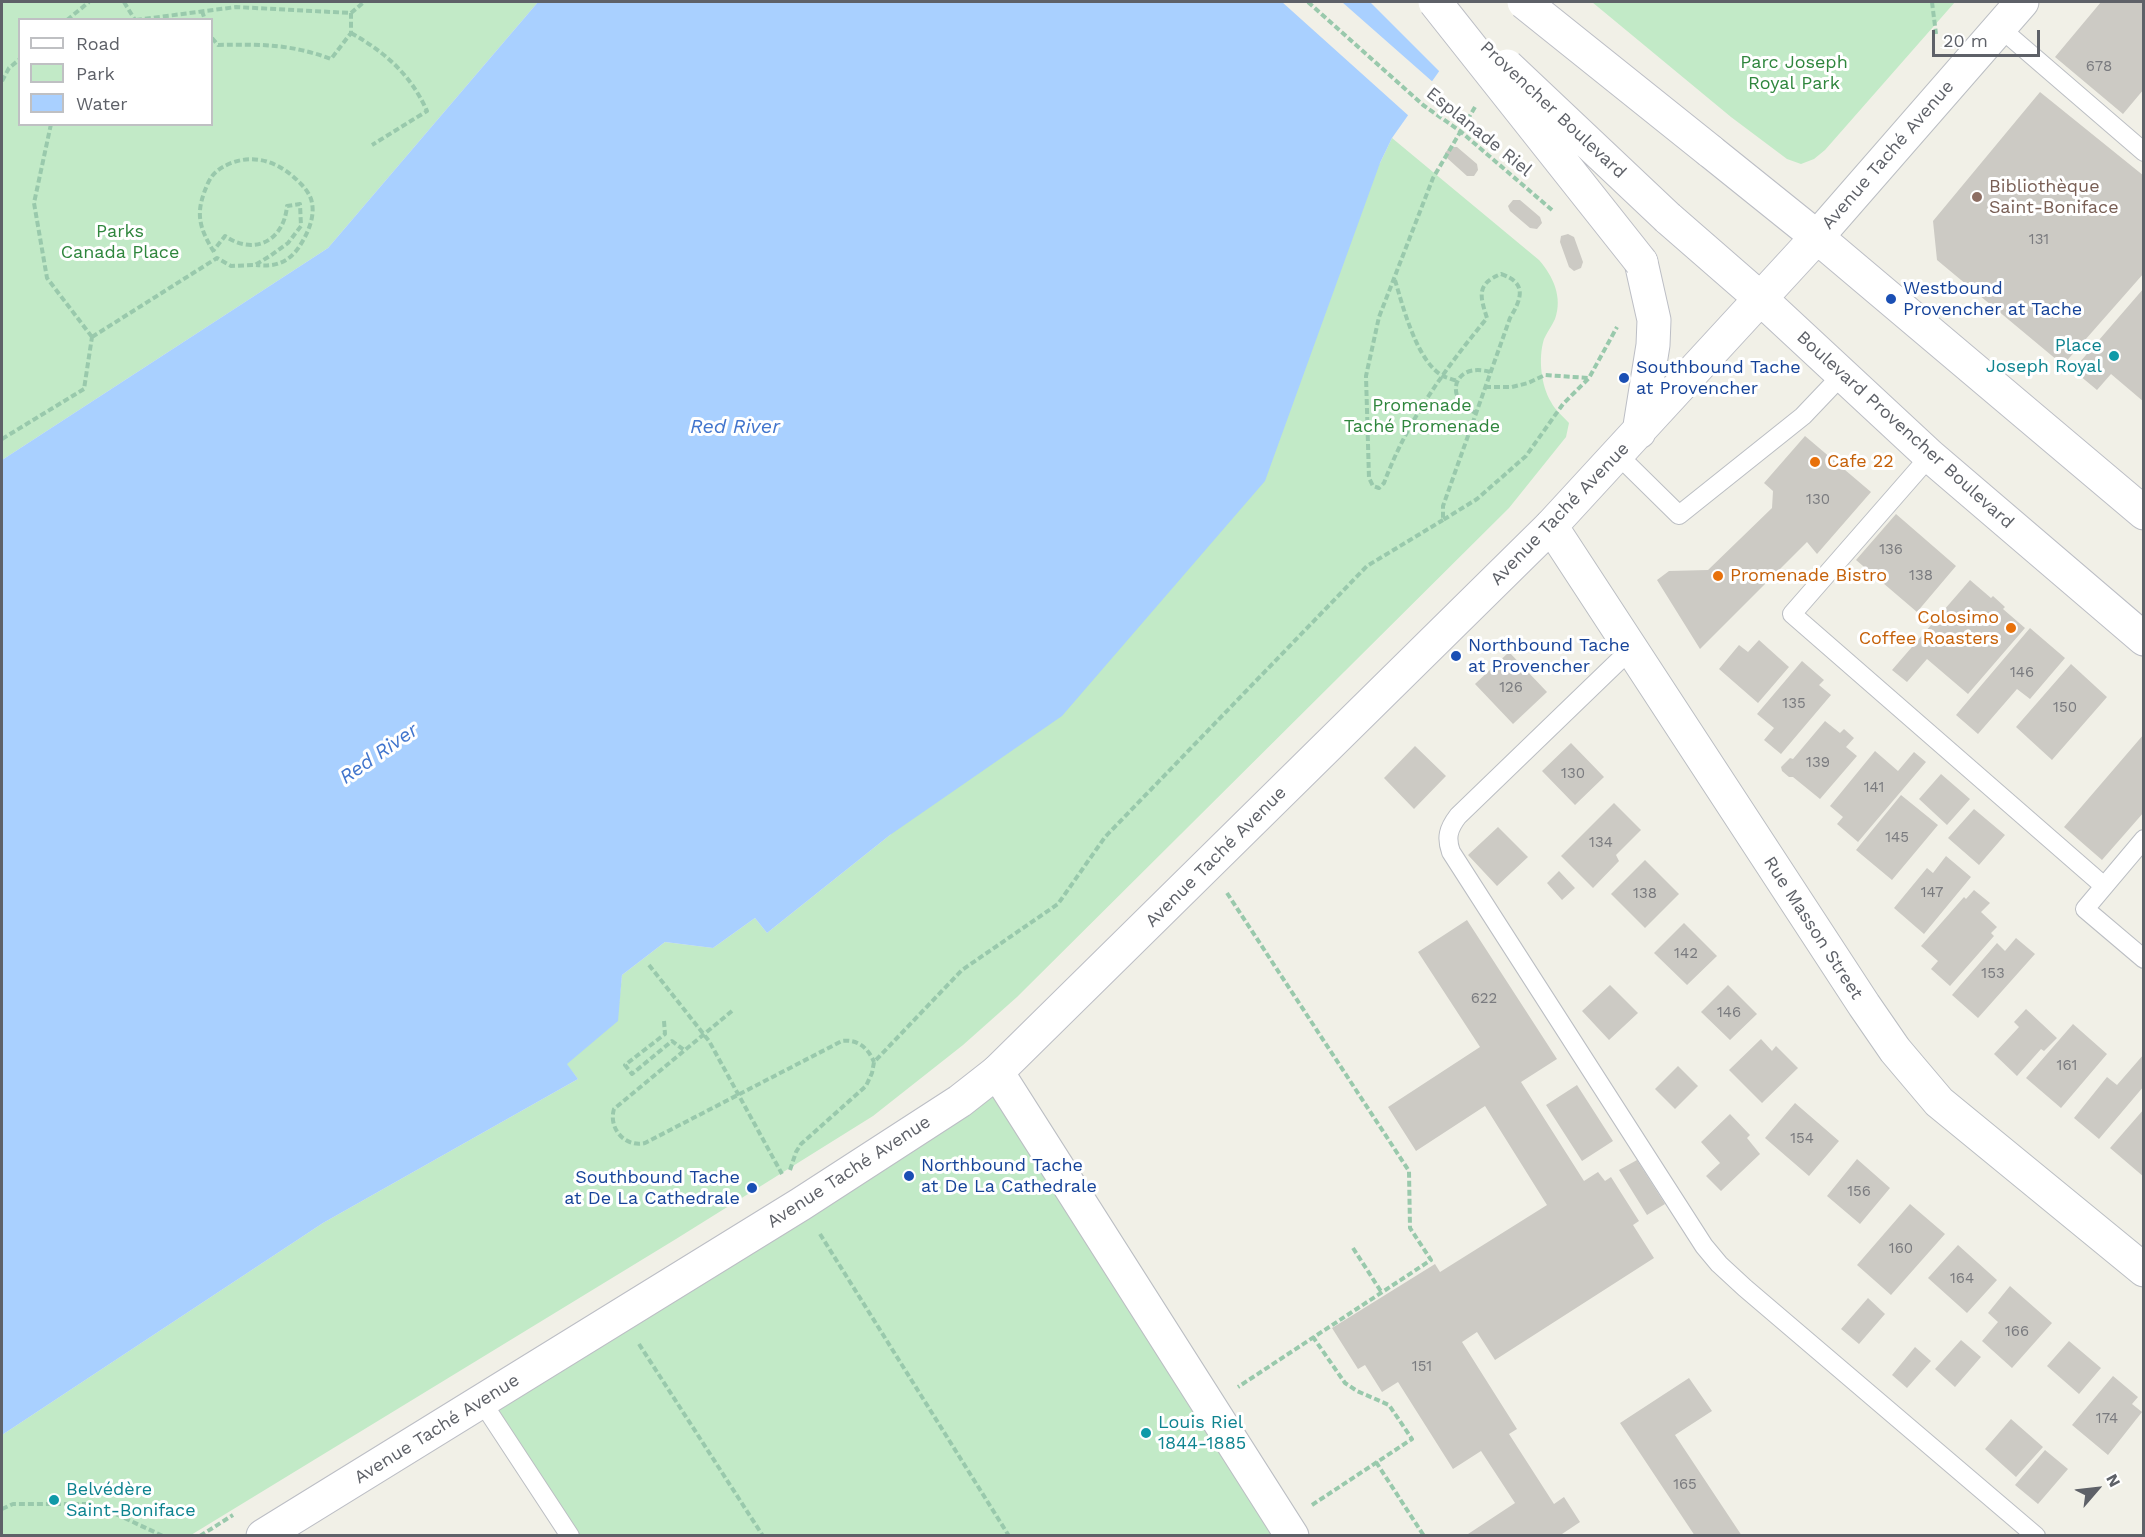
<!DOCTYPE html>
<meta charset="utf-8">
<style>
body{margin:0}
#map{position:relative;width:2145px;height:1537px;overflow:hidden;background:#f1f0e7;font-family:"Work Sans",sans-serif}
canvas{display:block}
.frame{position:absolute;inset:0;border:3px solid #5e6168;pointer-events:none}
.legend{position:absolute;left:18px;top:18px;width:195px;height:108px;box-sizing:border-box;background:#fff;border:2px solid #bfc0c3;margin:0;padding:8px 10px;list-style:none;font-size:18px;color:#5e6168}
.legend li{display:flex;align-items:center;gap:12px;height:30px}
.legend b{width:30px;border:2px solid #bfc0c3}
.north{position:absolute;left:2067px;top:1459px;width:60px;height:60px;-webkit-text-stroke:4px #fff;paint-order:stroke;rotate:62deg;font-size:16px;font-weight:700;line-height:24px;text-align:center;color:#5e6168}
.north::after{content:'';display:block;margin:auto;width:21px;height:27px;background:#5e6168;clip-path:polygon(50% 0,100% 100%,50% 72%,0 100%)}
.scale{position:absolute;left:1932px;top:30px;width:108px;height:27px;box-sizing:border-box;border:3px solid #5e6168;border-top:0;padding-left:8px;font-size:18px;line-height:21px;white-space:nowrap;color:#5e6168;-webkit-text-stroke:4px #fff;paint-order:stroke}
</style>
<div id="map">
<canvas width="2145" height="1537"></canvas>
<div class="frame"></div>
<ul class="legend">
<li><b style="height:8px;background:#fff"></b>Road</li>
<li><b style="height:16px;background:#c2eac7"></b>Park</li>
<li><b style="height:16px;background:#a9d0ff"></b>Water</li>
</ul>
<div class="north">N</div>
<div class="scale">20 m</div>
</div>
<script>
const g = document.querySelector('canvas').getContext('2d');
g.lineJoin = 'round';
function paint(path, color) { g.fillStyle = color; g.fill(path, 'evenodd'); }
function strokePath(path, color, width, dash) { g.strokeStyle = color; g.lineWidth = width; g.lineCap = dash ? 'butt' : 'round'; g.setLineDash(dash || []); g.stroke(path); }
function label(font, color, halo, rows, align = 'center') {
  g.font = font + ' "Work Sans",sans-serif'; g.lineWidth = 6; g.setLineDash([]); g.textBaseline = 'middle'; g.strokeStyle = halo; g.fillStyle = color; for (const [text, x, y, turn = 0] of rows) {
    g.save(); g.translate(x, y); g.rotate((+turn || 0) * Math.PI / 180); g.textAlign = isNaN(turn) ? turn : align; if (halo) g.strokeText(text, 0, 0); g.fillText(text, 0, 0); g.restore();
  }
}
const green = new Path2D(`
 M2 2H538L328 248 2 460ZM20 20H212V124H20Z
 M1592 2H1955L1825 150 1814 159 1801 164 1787 159 1731 117Z
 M1392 138 1539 260C1553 276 1563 297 1555 319 1552 326 1547 332 1544 339 1538 358 1541 385 1551 402 1555 410 1563 416 1569 423L1566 437 1509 508 1017 997 963 1045 873 1116 676 1239 191 1535 2 1536V1435L323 1223 578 1079 566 1064 617 1021 622 975 665 942 713 948 755 918 767 933 890 835 1380 163Z
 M997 1072 1292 1535H570L482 1402Z`);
const water = new Path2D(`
 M538 2H1488L1392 138 1380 163 1265 481 1062 716 890 835 767 933 755 918 713 948 665 942 622 975 618 1021 567 1064 578 1079 323 1223 2 1435V460L328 248Z`);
const pier = new Path2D(`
 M1282 2H1342L1434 83 1410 117Z
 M1370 2H1491L1441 73Z`);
const building = new Path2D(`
 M2101 2H2144V89L2123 114 2055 57Z
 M2040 92 2144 176V273L2063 365 1937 260 1933 221Z
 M1450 147H1457L1477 164 1478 170 1474 176H1467L1447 158 1445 153Z
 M1513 200H1520L1540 217 1542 223 1537 229 1530 228 1510 211 1508 206Z
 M1568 234 1574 237 1583 262 1581 268 1574 271 1569 267 1560 242 1561 236Z
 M2144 288V402L2111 374 2097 390 2073 370Z
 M1805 436 1871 492 1817 554 1807 542 1700 649 1657 580 1669 571 1708 570 1772 508 1773 491 1764 483Z
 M1896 514 1956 566 1917 612 1856 560Z
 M1970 580 1991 598 1993 596 2005 607 2003 609 2025 628 1968 694 1927 659 1907 682 1892 670Z
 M2030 628 2065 658 2030 699 2017 689 1978 734 1956 715Z
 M1759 640 1789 667 1758 703 1719 669 1739 645 1748 652Z
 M1509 652 1547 692 1513 724 1475 684Z
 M1802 661 1824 680 1819 685 1831 695 1781 754 1764 740 1774 728 1757 714Z
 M2071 664 2107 697 2052 760 2016 727Z
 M1825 721 1840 733 1844 729 1854 738 1846 747 1857 756 1820 799 1793 777H1789L1782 771 1781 767 1790 758 1793 759Z
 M2144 734V812L2102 860 2064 827Z
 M1571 743 1604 777 1575 805 1542 771Z
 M1415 746 1446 776 1414 809 1384 778Z
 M1875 751 1898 771 1914 752 1926 762 1858 842 1837 824 1843 817 1830 806Z
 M1941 774 1970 799 1947 825 1919 799Z
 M1901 795 1938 825 1892 880 1856 850Z
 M1614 803 1641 830 1616 855 1619 861 1593 888 1561 856Z
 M1974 809 2005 835 1979 865 1948 838Z
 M1498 827 1528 857 1497 886 1468 855Z
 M1946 856 1971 877 1924 934 1894 908 1927 868 1933 873Z
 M1645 860 1679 894 1645 928 1611 894Z
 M1559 871 1575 888 1562 900 1547 883Z
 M1974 890 1990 903 1981 912 1997 927 1991 933 1994 936 1950 986 1931 969 1938 961 1921 946 1964 897 1966 899Z
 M1467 920 1557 1059 1521 1082 1584 1181 1598 1172 1605 1181 1611 1177 1639 1221 1633 1225 1654 1258 1495 1360 1477 1332 1462 1342 1517 1429 1509 1434 1554 1504 1564 1497 1580 1522 1559 1536H1465L1515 1503 1481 1451 1453 1469 1398 1382 1382 1392 1365 1365 1358 1369 1332 1328 1435 1264 1440 1272 1547 1205 1485 1106 1416 1151 1388 1107 1480 1047 1418 952Z
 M1684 923 1717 956 1687 985 1654 953Z
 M2016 938 2035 954 1978 1018 1952 995 1997 943 2005 951Z
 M1610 985 1638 1013 1609 1040 1582 1011Z
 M1728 985 1757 1014 1730 1040 1701 1012Z
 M2026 1009 2057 1038 2044 1051 2041 1049 2017 1076 1994 1054 2019 1027 2014 1022Z
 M2073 1024 2107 1054 2061 1108 2026 1078Z
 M1761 1039 1772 1051 1776 1046 1798 1068 1762 1103 1729 1070Z
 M2144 1054V1086L2099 1139 2074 1118 2107 1077 2117 1085Z
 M1678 1066 1698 1086 1675 1109 1655 1089Z
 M1577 1085 1613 1141 1582 1161 1546 1105Z
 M1795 1103 1839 1141 1809 1176 1765 1138Z
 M2144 1109V1177L2110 1148Z
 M1730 1114 1750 1135 1747 1138 1760 1154 1721 1191 1706 1176 1720 1163 1701 1142Z
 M1857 1159 1890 1188 1860 1224 1827 1196Z
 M1637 1160 1665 1204 1647 1215 1619 1170Z
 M1910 1204 1945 1234 1891 1295 1857 1265Z
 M1958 1245 1997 1280 1967 1313 1928 1278Z
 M2010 1286 2052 1323 2012 1368 1982 1341 1998 1322 1988 1313Z
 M1868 1298 1885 1314 1859 1344 1841 1329Z
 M1961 1340 1981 1357 1955 1387 1935 1369Z
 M2069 1341 2101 1368 2079 1394 2047 1366Z
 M1915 1347 1931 1361 1907 1388 1892 1375Z
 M2113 1376 2138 1397 2132 1404 2142 1412 2108 1455 2072 1425Z
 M1689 1378 1712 1411 1675 1435 1742 1536H1695L1620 1423Z
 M2011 1419 2043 1447 2016 1477 1985 1449Z
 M2045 1450 2068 1469 2038 1504 2015 1485Z`);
const path = new Path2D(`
 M124 2 135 20
 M1932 2 1936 34
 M202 11 205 20
 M67 20 89 2
 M136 20 236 7 351 13 364 2
 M351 33C385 52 411 75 427 111L372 145
 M212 38 218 45C260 44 291 44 331 59L351 33V13
 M2 81 9 68 20 59
 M1475 107 1433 178 1379 317 1366 376 1369 478 1373 486 1379 488 1384 483C1407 421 1445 369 1487 318 1480 296 1476 284 1501 274 1527 283 1522 298 1510 318L1443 506V520L1477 499 1526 456 1563 404 1589 378 1617 327
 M51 124 34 203 47 278 92 337
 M214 252C198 226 195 212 208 183 213 172 220 168 231 163 258 153 282 164 301 184 306 189 311 196 312 203 315 218 307 235 299 247 288 263 275 267 256 265
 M1395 280C1403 307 1417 362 1443 376 1447 378 1452 379 1457 381
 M92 337 217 258 231 266 255 265 270 256 288 243 301 226 300 204 287 206C284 241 254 256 225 236L213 251
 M1485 387H1512L1528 383 1545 375 1589 378
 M1476 413C1442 399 1454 361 1490 372
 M2 439 84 389 92 337
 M1227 893 1409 1171 1410 1228 1431 1260 1238 1387
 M649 965 709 1041 782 1174
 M732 1011 614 1109C608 1128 625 1148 645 1143L842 1041C858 1039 868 1048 874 1062
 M664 1021 665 1034 625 1065 632 1074 672 1041 684 1050
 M790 1170 796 1152 801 1144 866 1086 872 1073 874 1062 962 970 1058 904 1105 837 1367 566 1443 520
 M820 1234 1009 1536
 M1353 1248 1382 1293
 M639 1344 763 1536
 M1376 1462 1424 1536
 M1312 1505 1412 1439 1389 1405 1357 1391 1345 1383 1313 1337
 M2 1509 13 1504H87L118 1515 163 1536
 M200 1536 233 1515`);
const lane = new Path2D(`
 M1999 27 2144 152
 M1618 455 1679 515 1803 416 1842 375
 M1930 456 1792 614 2104 886
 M1631 649 1458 816C1448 829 1446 838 1451 852L1704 1246 1719 1264 1745 1288 2036 1536
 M2144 839 2085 909 2144 959
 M482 1402 570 1536`);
const street = new Path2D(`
 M1817 237 2022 2
 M1551 526 1864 1005 1895 1050 1939 1102 2144 1270
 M997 1072 1292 1536`);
const secondary = new Path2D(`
 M1710 151 1817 237 2144 513
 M1668 218 1761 299 1930 456 2144 639
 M1639 432 1653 345 1654 320 1641 262
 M263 1536 801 1204 960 1101 997 1072 1551 526 1817 237`);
const pathBridge = new Path2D(`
 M1308 2 1423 105 1460 131 1552 210`);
const secondaryBridge = new Path2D(`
 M1435 2 1641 262
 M1524 2 1710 151
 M1507 66 1668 218`);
const markers = [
 [1977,197,6,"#8d6e63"],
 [1891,299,6,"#1a4fb4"],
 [2114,356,6,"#0f9aa8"],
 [1624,378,6,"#1a4fb4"],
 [1815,462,6,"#e8710a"],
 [1718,576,6,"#e8710a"],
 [2011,628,6,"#e8710a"],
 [1456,656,6,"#1a4fb4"],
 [909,1176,6,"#1a4fb4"],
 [752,1188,6,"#1a4fb4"],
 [1146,1433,6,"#0f9aa8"],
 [54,1500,6,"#0f9aa8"]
];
const numberNames = [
 ["678",2099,67],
 ["131",2039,240],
 ["130",1818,500],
 ["136",1891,550],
 ["138",1921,576],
 ["146",2022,673],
 ["126",1511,688],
 ["135",1794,704],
 ["150",2065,708],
 ["139",1818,763],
 ["130",1573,774],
 ["141",1874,788],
 ["145",1897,838],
 ["134",1601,843],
 ["147",1932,893],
 ["138",1645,894],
 ["142",1686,954],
 ["153",1993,974],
 ["622",1484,999],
 ["146",1729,1013],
 ["161",2067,1066],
 ["154",1802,1139],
 ["156",1859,1192],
 ["160",1901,1249],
 ["164",1962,1279],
 ["166",2017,1332],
 ["151",1422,1367],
 ["174",2107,1419],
 ["165",1685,1485]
];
const parkNames = [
 ["Parc Joseph",1794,63],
 ["Royal Park",1794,84],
 ["Parks",120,232],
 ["Canada Place",120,253],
 ["Promenade",1422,406],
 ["Taché Promenade",1422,427]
];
const streetNames = [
 ["Provencher Boulevard",1553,110,43],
 ["Esplanade Riel",1479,132,39],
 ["Avenue Taché Avenue",1888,155,-49],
 ["Boulevard Provencher Boulevard",1905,430,42],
 ["Avenue Taché Avenue",1560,514,-46],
 ["Avenue Taché Avenue",1216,857,-45],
 ["Rue Masson Street",1813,928,57],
 ["Avenue Taché Avenue",849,1172,-33],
 ["Avenue Taché Avenue",437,1429,-32]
];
const educationNames = [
 ["Bibliothèque",1989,187],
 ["Saint-Boniface",1989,208]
];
const transitNames = [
 ["Westbound",1903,289],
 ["Provencher at Tache",1903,310],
 ["Southbound Tache",1636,368],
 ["at Provencher",1636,389],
 ["Northbound Tache",1468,646],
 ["at Provencher",1468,667],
 ["Northbound Tache",921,1166],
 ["at De La Cathedrale",921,1187],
 ["Southbound Tache",740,1178,"right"],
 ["at De La Cathedrale",740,1199,"right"]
];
const cultureNames = [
 ["Place",2102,346,"right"],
 ["Joseph Royal",2102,367,"right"],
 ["Louis Riel",1158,1423],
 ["1844-1885",1158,1444],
 ["Belvédère",66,1490],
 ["Saint-Boniface",66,1511]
];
const foodNames = [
 ["Cafe 22",1827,462],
 ["Promenade Bistro",1730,576],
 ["Colosimo",1999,618,"right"],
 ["Coffee Roasters",1999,639,"right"]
];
const waterNames = [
 ["Red River",735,427],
 ["Red River",379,754,-35]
];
paint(green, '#c2eac7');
paint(water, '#a9d0ff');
paint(pier, '#f1f0e7');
paint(building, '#cccac4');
strokePath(lane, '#bbbec3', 20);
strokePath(street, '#bbbec3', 35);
strokePath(secondary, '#bcbec5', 35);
strokePath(path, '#99c9ac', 4, [6, 3]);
strokePath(lane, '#fff', 18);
strokePath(street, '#fff', 33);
strokePath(secondary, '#fff', 33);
strokePath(secondaryBridge, '#bcbec5', 35, []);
strokePath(pathBridge, '#99c9ac', 4, [6, 3]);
strokePath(secondaryBridge, '#fff', 33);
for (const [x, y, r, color] of markers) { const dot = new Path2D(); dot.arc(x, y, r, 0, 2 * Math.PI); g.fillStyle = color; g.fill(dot); strokePath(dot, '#fff', 2); }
label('15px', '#7a7b7f', null, numberNames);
label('18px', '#2f863d', '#fff', parkNames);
label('18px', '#5e6168', '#fff', streetNames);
label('18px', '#785e54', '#fff', educationNames, 'left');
label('18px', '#164399', '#fff', transitNames, 'left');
label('18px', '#0d838f', '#fff', cultureNames, 'left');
label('18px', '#c56008', '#fff', foodNames, 'left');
label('italic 20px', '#4175cd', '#fff', waterNames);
</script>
